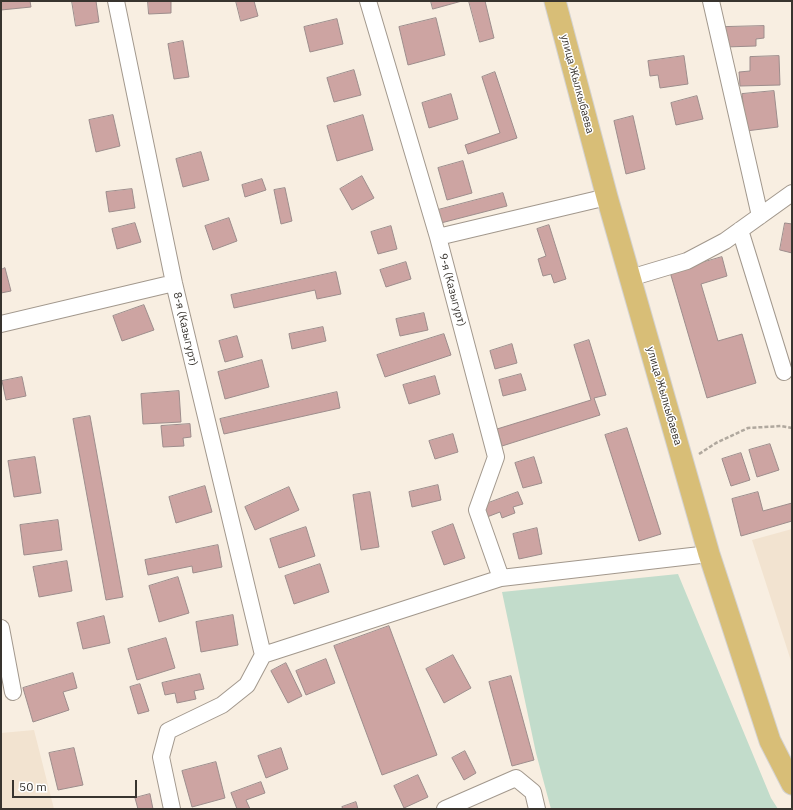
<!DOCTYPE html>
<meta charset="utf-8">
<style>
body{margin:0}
#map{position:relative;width:793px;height:810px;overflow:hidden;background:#f8eee1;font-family:"IBM Plex Sans",sans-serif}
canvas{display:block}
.frame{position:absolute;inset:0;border:2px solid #38342f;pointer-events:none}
.scale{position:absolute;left:12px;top:780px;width:125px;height:18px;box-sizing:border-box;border:2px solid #38342f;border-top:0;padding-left:5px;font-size:12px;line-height:14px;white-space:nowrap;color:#38342f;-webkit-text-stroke:3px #fff;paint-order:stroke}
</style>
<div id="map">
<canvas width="793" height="810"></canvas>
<div class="frame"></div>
<div class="scale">50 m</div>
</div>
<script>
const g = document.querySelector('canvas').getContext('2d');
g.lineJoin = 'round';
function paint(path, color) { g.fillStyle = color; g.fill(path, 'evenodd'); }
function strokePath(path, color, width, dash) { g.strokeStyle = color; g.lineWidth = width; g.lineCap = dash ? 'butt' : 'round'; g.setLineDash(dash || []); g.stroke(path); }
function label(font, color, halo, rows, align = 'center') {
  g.font = font + ' "IBM Plex Sans",sans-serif'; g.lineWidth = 3; g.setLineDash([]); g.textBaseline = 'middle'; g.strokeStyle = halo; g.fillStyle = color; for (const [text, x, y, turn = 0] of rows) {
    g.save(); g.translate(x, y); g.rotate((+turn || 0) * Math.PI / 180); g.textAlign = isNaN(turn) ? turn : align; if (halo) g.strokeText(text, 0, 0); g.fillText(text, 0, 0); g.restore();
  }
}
const built = new Path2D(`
 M792 529V664L752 540Z
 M34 730 54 809H1V733Z`);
const green = new Path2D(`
 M678 574 771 798 778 809H551L536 753 502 592Z`);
const building = new Path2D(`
 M1 1H30L31 7 1 10Z
 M72 1H96L99 22 76 26Z
 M148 1H171V13L149 14Z
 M236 1H254L258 16 241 21Z
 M431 1H462L433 9Z
 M469 1H485L494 38 480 42Z
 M436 18 445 55 408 65 399 27Z
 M337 19 343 44 310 52 304 27Z
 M764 26V38L756 39V46L725 47V27Z
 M183 41 189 77 174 79 168 44Z
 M684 56 688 84 660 88 658 75 650 76 648 61Z
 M779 56 780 85 740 86 739 72 750 71V57Z
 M354 70 361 95 334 102 327 78Z
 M495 72 517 138 468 154 465 145 500 133 482 77Z
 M774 91 778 127 746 131 742 94Z
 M451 94 458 119 429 128 422 103Z
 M697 96 703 119 676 125 671 103Z
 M113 115 120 146 96 152 89 120Z
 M363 115 373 150 337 161 327 126Z
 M633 116 645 169 626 174 614 121Z
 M201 152 209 180 183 187 176 159Z
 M463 161 472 193 447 200 438 168Z
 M362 176 374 198 352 210 340 189Z
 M262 179 266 190 245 197 242 185Z
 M285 188 292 221 281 224 274 190Z
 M132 189 135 208 109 212 106 192Z
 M503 193 507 206 437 224 434 211Z
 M229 218 237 241 213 250 205 226Z
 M135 223 141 242 117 249 112 229Z
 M785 223 792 224V253L780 250Z
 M549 225 566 279 554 283 551 274 543 276 538 259 546 256 537 229Z
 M391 226 397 249 378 254 371 232Z
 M722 257 727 276 701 284 718 341 742 334 756 383 707 398 670 272Z
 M406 262 411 279 386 287 380 270Z
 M5 268 11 291 1 293V270Z
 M336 272 341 294 317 299 315 290 234 308 231 295Z
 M144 305 154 330 122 341 113 316Z
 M424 313 428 330 400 336 396 319Z
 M323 327 326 341 292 349 289 334Z
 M444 334 451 355 385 377 377 355Z
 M237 336 243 357 225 362 219 341Z
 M589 340 606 395 594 398 600 415 502 446 497 429 591 400 574 345Z
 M512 344 517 363 495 369 490 351Z
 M262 360 269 387 225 399 218 372Z
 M521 374 526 390 503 396 499 380Z
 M435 376 440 394 409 404 403 385Z
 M22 377 26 396 6 400 2 381Z
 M179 391 181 422 143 424 141 394Z
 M337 392 340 408 224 434 220 419Z
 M90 416 123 597 106 600 73 419Z
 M190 424 191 437 183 438 184 446 163 447 161 426Z
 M627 428 661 534 639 541 605 435Z
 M453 434 458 452 435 459 429 441Z
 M770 444 779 470 757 477 749 450Z
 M741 453 750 480 731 486 722 459Z
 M35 457 41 493 14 497 8 461Z
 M534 457 542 483 523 488 515 463Z
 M438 485 441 500 412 507 409 492Z
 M205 486 212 512 176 523 169 497Z
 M289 487 299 510 255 530 245 507Z
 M370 492 379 547 361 550 353 495Z
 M518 492 523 504 513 507 515 513 502 518 500 512 487 517 483 505Z
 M758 492 763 511 792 503V521L741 536 732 499Z
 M58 520 62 550 24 555 20 525Z
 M453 524 465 558 444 565 432 532Z
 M306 527 315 556 279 568 270 539Z
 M537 528 542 554 519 559 513 534Z
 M218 545 222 567 193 573 192 566 148 575 145 560Z
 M67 561 72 591 39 597 33 567Z
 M320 564 329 592 294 604 285 576Z
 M178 577 189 613 159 622 149 586Z
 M233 615 238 645 201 652 196 622Z
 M104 616 110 643 83 649 77 623Z
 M389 626 437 755 382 775 334 646Z
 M166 638 175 668 137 680 128 649Z
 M453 655 471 688 444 703 426 669Z
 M326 659 335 683 306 695 296 671Z
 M286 663 302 696 288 703 271 671Z
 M73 673 77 688 63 692 69 710 33 722 23 688Z
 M200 674 204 689 194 691 196 699 177 703 175 693 165 695 162 683Z
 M511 676 534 760 512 766 489 682Z
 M140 684 149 711 138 714 130 687Z
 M74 748 83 785 58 790 49 753Z
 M281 748 288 769 266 778 258 756Z
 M465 751 476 773 464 780 452 758Z
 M216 762 225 798 192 807 182 771Z
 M418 775 428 797 404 808 394 786Z
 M261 782 265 793 246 800 250 809H237L231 793Z
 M150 794 153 809H138L135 798Z
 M356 802 358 809H343L342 807Z`);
const path = new Path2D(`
 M699 454 716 443 748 428 781 426 792 428`);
const minor = new Path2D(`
 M116 1 174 283 263 655
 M368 1 438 237 496 457 477 510 501 578
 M711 1 760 216
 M740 230 784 372
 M438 237 607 197
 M630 278 687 261 725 241 792 193
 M1 324 174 283
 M1 628 13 692
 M172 809 161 757 168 731 222 705 247 685 263 655 501 578 709 554
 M445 809 516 778 533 792 537 809`);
const major = new Path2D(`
 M555 1 607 197 709 554 770 741 792 784`);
const streetNames = [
 ["улица Жылкыбаева",577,84,75],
 ["9-я (Казыгурт)",452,290,75],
 ["8-я (Казыгурт)",185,329,77],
 ["улица Жылкыбаева",664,396,74]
];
paint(built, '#f2e3d0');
paint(green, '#c2dccb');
paint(building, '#cda4a2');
strokePath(building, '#9d8d8c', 1);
strokePath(minor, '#a2988d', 18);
strokePath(major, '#d3d2d1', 23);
strokePath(path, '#b0a89e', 2.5, [4, 2]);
strokePath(minor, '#fff', 16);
strokePath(major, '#d8be77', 21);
label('11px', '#38342f', '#fff', streetNames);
</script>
